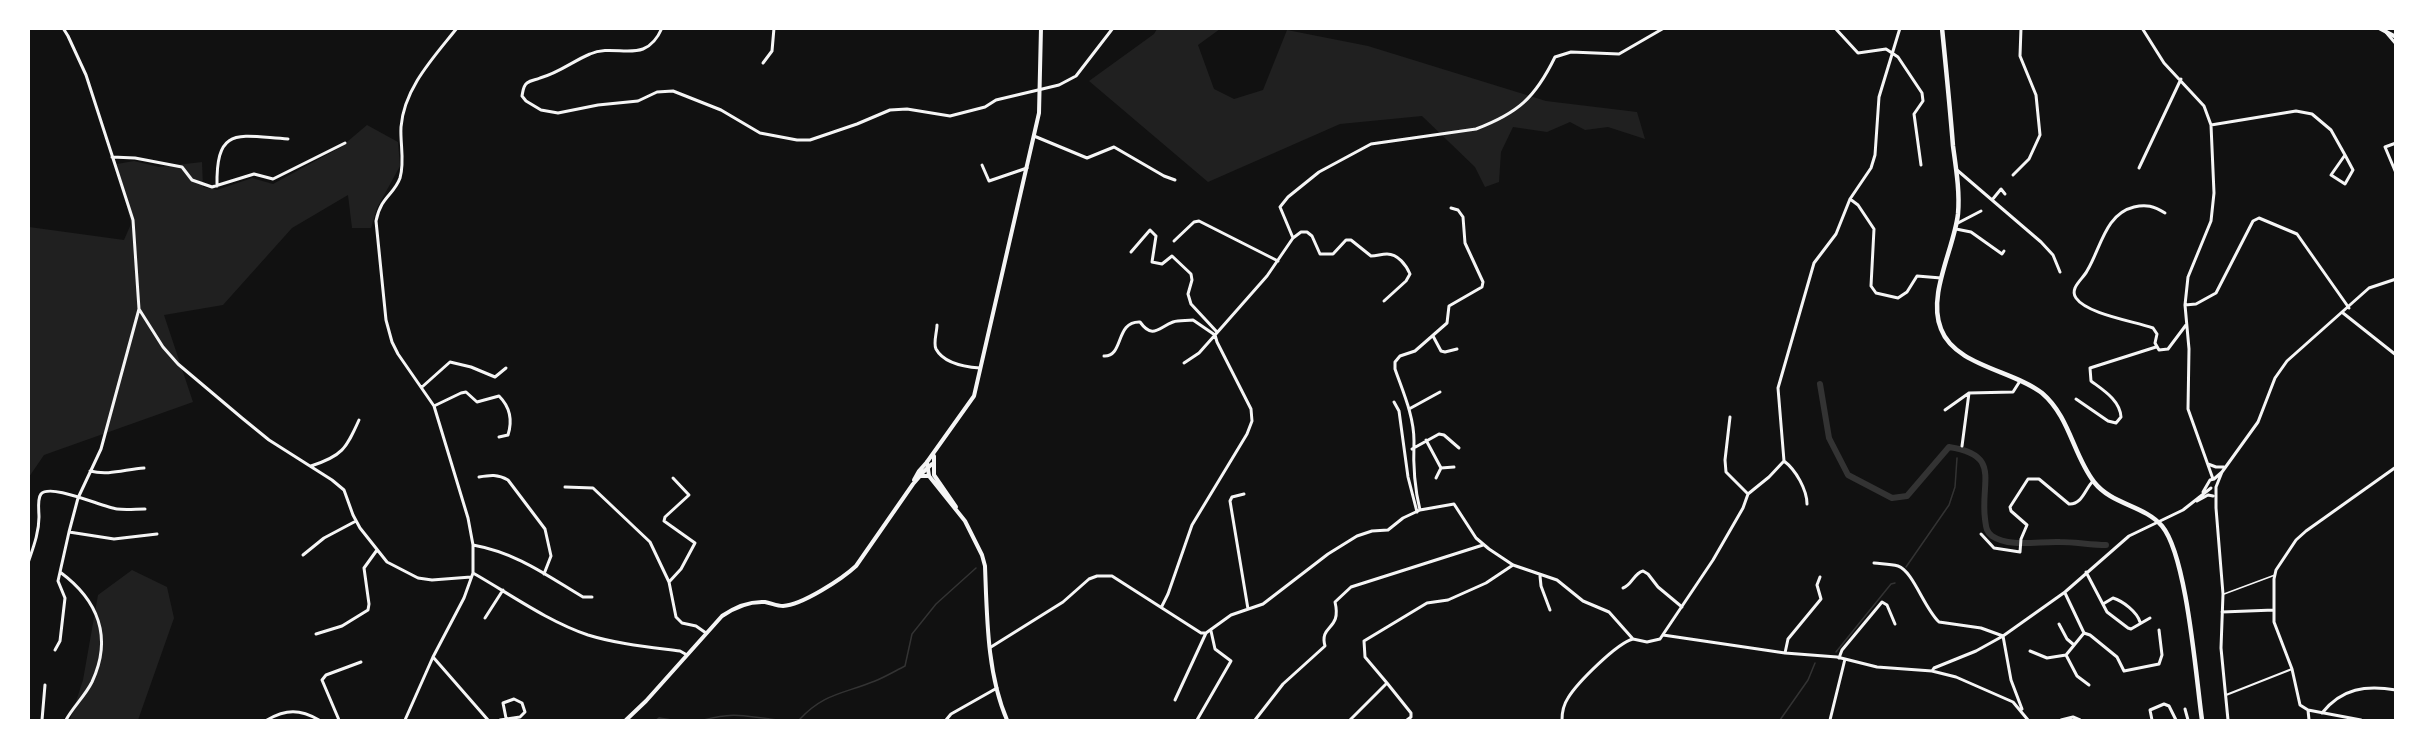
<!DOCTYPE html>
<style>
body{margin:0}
#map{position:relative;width:2424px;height:749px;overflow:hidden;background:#111;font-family:Barlow,sans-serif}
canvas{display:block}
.frame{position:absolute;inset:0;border:30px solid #fff;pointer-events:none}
</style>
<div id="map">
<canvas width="2424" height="749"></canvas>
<div class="frame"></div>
</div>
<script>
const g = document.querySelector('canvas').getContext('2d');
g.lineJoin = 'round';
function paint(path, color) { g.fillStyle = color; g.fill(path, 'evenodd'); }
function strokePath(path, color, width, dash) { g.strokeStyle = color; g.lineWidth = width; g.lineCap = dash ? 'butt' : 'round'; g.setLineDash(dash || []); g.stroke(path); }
const green = new Path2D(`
 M1157 29H1220L1198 45 1214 89 1234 99 1263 90 1287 30 1368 46 1546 101 1637 112 1645 139 1608 127 1585 130 1570 122 1547 132 1513 127 1501 152 1499 182 1485 187 1475 167 1422 116 1340 124 1208 182 1089 81 1154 34Z
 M367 125 398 142 400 166 377 208 371 228H352L348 195 292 228 223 305 164 315 193 402 44 455 29 477V227L124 240 131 224 117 164 134 161 159 167 202 162 203 187 217 190 252 178 273 184 341 147Z
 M132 570 167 587 174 618 138 720H70L83 680 98 595Z`);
const stream = new Path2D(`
 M1906 567 1949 505 1955 487 1957 458
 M1836 652 1891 584 1895 583
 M656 720 659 718 672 720
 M704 720C738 711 745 717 778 720
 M799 720C824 693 843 694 875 681 885 677 895 671 905 666L912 634 936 604 976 568
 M1780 720 1808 680 1815 663`);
const canal = new Path2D(`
 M1820 384 1829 438 1848 475 1892 498 1907 496 1949 447C2002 455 1980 481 1985 519 1986 526 1986 532 1992 536 2010 548 2039 541 2060 542 2075 542 2091 545 2106 545`);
const service = new Path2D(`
 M2224 594 2275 575`);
const pedestrian = new Path2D(`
 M2226 695 2292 669`);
const minor = new Path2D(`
 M63 28 68 36 86 75 133 220 139 309 163 347 178 364 242 418 269 440 332 480 344 490 353 515 360 528 387 562 418 578 432 580 471 577
 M662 28C645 67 617 42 590 54 573 61 559 73 540 78 536 80 531 80 527 83 523 86 523 91 522 96L526 101 541 110 558 113 598 105 638 101 657 92 673 91 721 110 760 133 797 140H810L857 124 890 110 907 109 950 116 985 107 996 100 1059 85 1076 76 1113 28
 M1835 28 1858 53 1886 49 1898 57 1922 93 1923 101 1914 114 1921 165
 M2142 28 2164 63 2204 106 2211 125 2214 193 2211 221 2188 277 2185 305 2189 349 2188 409 2213 479
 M2385 31 2396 44
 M763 63 772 51 774 28
 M2211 125 2296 111 2312 114 2331 130 2345 155 2331 175 2345 184 2353 170 2345 155
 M1034 136 1087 158 1114 147 1164 176 1175 180
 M2396 143 2385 147 2396 173
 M112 157 135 158 182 167 192 180 212 187 254 174 273 179 345 143
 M982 165 989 181 1027 168
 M2139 168 2181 79
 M1957 170 2041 242 2053 255 2060 272
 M2013 175 2029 159 2040 135 2036 95 2020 56 2021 28
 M217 186C216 125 238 136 288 139
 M1850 199 1858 205 1874 229 1871 286 1876 293 1898 298 1907 292 1917 276 1941 278
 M1992 200 2001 189 2005 194
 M2165 213C2154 206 2146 204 2134 207 2105 214 2101 248 2087 271 2083 279 2069 288 2076 298 2087 314 2133 321 2153 328L2157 334 2155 343 2159 350 2168 349 2186 325
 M1956 224 1981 211
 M1956 229 1971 232 2002 254 2004 251
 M1293 238 1280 207 1288 197 1319 172 1371 144 1476 129C1518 113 1535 98 1555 57L1571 52 1619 54 1664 28
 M1174 241 1194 222 1199 221 1278 261
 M1131 252 1150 230 1156 236 1152 262 1162 264 1172 256 1191 274 1192 280 1188 294 1191 304 1217 332
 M2185 305 2196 304 2216 293 2253 221 2259 218 2297 234 2349 308
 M2343 313 2396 355
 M937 325C937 332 933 343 936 349 944 364 966 367 980 368
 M1433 336 1441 351 1445 352 1457 349
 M1104 356C1124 357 1115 321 1140 322 1153 340 1159 327 1173 322 1179 320 1187 321 1193 320L1215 335
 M1184 363 1199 353 1215 335 1267 276 1293 238 1301 232H1307L1312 236 1320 254H1333L1346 240H1351L1371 256C1377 256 1381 254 1387 254 1398 254 1406 265 1410 274L1406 281 1384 301
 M422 387 450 362 471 367 495 377 506 368
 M2076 399 2108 421 2116 423 2121 417C2120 400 2103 390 2091 381L2090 368 2156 347
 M1394 402 1399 411 1408 477 1417 512
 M434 406 461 393 466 392 477 402 499 396C510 407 513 419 508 435L499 437
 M1409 409 1440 392
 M1945 410 1969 393 2013 392 2020 381
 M1730 417 1725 460 1726 472 1748 494
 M1426 440 1441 468 1454 467
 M1962 446 1969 393
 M1412 449 1439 434 1444 435 1459 448
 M1784 461C1796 470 1807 490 1807 504
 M2208 464 2216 467H2224
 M311 466C342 456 346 449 359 420
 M90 471C109 476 126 469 144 468
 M2222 472 2216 487V508L2223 594 2221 648 2228 720
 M479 477C490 475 498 474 508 480L545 529 551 556 544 574
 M1436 478 1441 468
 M565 487 593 488 650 542 669 582 676 617 682 623 696 626 706 633
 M2203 492 2210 480 2214 479 2222 472 2258 422 2275 378 2287 361 2369 288 2396 279
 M1244 494 1232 497 1230 501 1248 609
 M2197 501 2208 495 2213 496
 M1420 510C1414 486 1413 465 1414 441 1414 416 1403 392 1395 369V362L1400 356 1415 351 1447 323 1449 306 1482 287 1483 282 1465 243 1463 217 1458 210 1451 208
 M69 532 114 539 157 534
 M1981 534 1994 548 2020 552 2021 539 2027 525 2011 511 2010 507 2028 479H2039L2069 504C2082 505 2085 489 2093 481
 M473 545C517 553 546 575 583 597H592
 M303 555 324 538 356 521
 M28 563C33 548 39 533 39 517 39 511 37 499 41 494 51 483 102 507 117 509 126 510 136 509 145 509
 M1874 563C1882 564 1890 564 1898 566 1913 571 1924 608 1939 622L1981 628 2003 636 2011 680 2022 709
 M60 572C98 600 113 637 92 682 85 696 73 707 66 720
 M2086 572 2107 612 2128 628 2131 629 2150 618
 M473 573C510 594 547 621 588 635 617 644 649 647 680 651L687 655
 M1540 576 1541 586 1550 610
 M669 582 681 569 695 543 664 521 665 517 689 495 673 478
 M1623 588C1632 585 1634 573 1643 571L1648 574 1658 587 1682 607
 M2065 593 2084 633 2090 635 2117 657 2124 671 2159 664 2162 655 2159 630
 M2103 604 2113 598C2123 601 2137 612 2140 622
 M1162 606 1168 594 1192 525 1247 434 1252 421 1251 409 1217 342 1215 335
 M2222 612 2274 610
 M485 618 503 590
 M2059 624 2067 639 2074 645
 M316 634 342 626 368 610 369 604 364 568 377 550
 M1663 635 1785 653 1837 657 1877 667 1932 671 1956 677 2013 702 2028 720
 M991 647 1063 602 1089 579 1097 576H1112L1201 633H1206L1231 615 1263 604 1328 554 1357 536 1372 531 1388 530 1403 518 1420 510 1454 504 1476 538 1489 549 1513 565 1557 580 1583 601 1609 612 1633 639 1647 642 1660 639 1713 560 1743 508 1748 494 1769 477 1784 461 1778 388 1814 263 1836 234 1850 199 1871 168 1875 155 1879 97 1900 28
 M55 650 60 641 65 598 58 581 69 532 78 498 101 449 139 309
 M2030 651 2047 658 2066 655 2084 633
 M1785 653 1788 639 1821 599 1817 585 1820 577
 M2066 655 2077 676 2089 685
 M433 657 488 720
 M1839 658 1842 650 1882 602 1887 605 1895 624
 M1932 671 1934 668 1976 651 2003 636 2065 592 2129 536 2183 510 2211 488
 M1387 683 1411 713V717L1407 720
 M1175 700 1206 633
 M2185 709 2188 720
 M2308 710 2309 720
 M2322 713C2342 688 2366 685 2396 690
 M42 720 45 685
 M267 720C286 709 300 709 319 720
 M339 720 322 680 326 675 361 662
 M405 720 433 657 464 598 473 573V545L468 518 434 406 398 354 392 342 386 320 376 221C381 196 394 195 400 178 405 161 400 144 401 127 404 88 434 57 457 28
 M500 720 520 717 525 712 522 703 514 699 503 703 506 718
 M946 720 951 714 997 688
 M1197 720 1231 661 1215 649 1211 631
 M1255 720 1283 684 1325 646C1319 624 1342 631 1335 602L1351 587 1483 545
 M1350 720 1387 683 1365 657 1364 641 1427 603 1448 600 1486 583 1513 565
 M1562 720C1562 713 1564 704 1568 698 1577 683 1617 643 1633 639
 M1830 720 1845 659
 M2061 720 2073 717 2080 720
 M2152 720 2150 710 2164 704 2169 706 2176 720
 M2361 720 2308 710 2300 705 2292 669 2274 622V579L2276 570 2296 540 2306 531 2396 467`);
const tertiary = new Path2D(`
 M920 475 932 464
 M914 480 919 471 927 462
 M626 720 646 701 722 616C735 607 748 601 765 602 771 603 777 606 783 606 802 605 842 579 856 566L913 484 920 476H929`);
const secondary = new Path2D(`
 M2379 28 2396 37
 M934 456V475L956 507
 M965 521 929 476 927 462 974 396 1039 113 1041 28
 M965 521 982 555 985 566C987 617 987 674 1007 720`);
const primary = new Path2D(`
 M1942 28C1946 68 1950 107 1953 146 1956 168 1960 192 1958 214 1954 249 1927 295 1941 329 1955 366 2013 370 2042 393 2070 417 2073 455 2094 482 2112 505 2144 505 2162 526 2187 556 2196 678 2202 720`);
paint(green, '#202020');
strokePath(stream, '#333', 1.5);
strokePath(canal, '#333', 6);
strokePath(service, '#f5f5f5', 1.5);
strokePath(pedestrian, '#f5f5f5', 2);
strokePath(minor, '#f5f5f5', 3);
strokePath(tertiary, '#f5f5f5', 4);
strokePath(secondary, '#f5f5f5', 4);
strokePath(primary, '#f5f5f5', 4.5);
</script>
